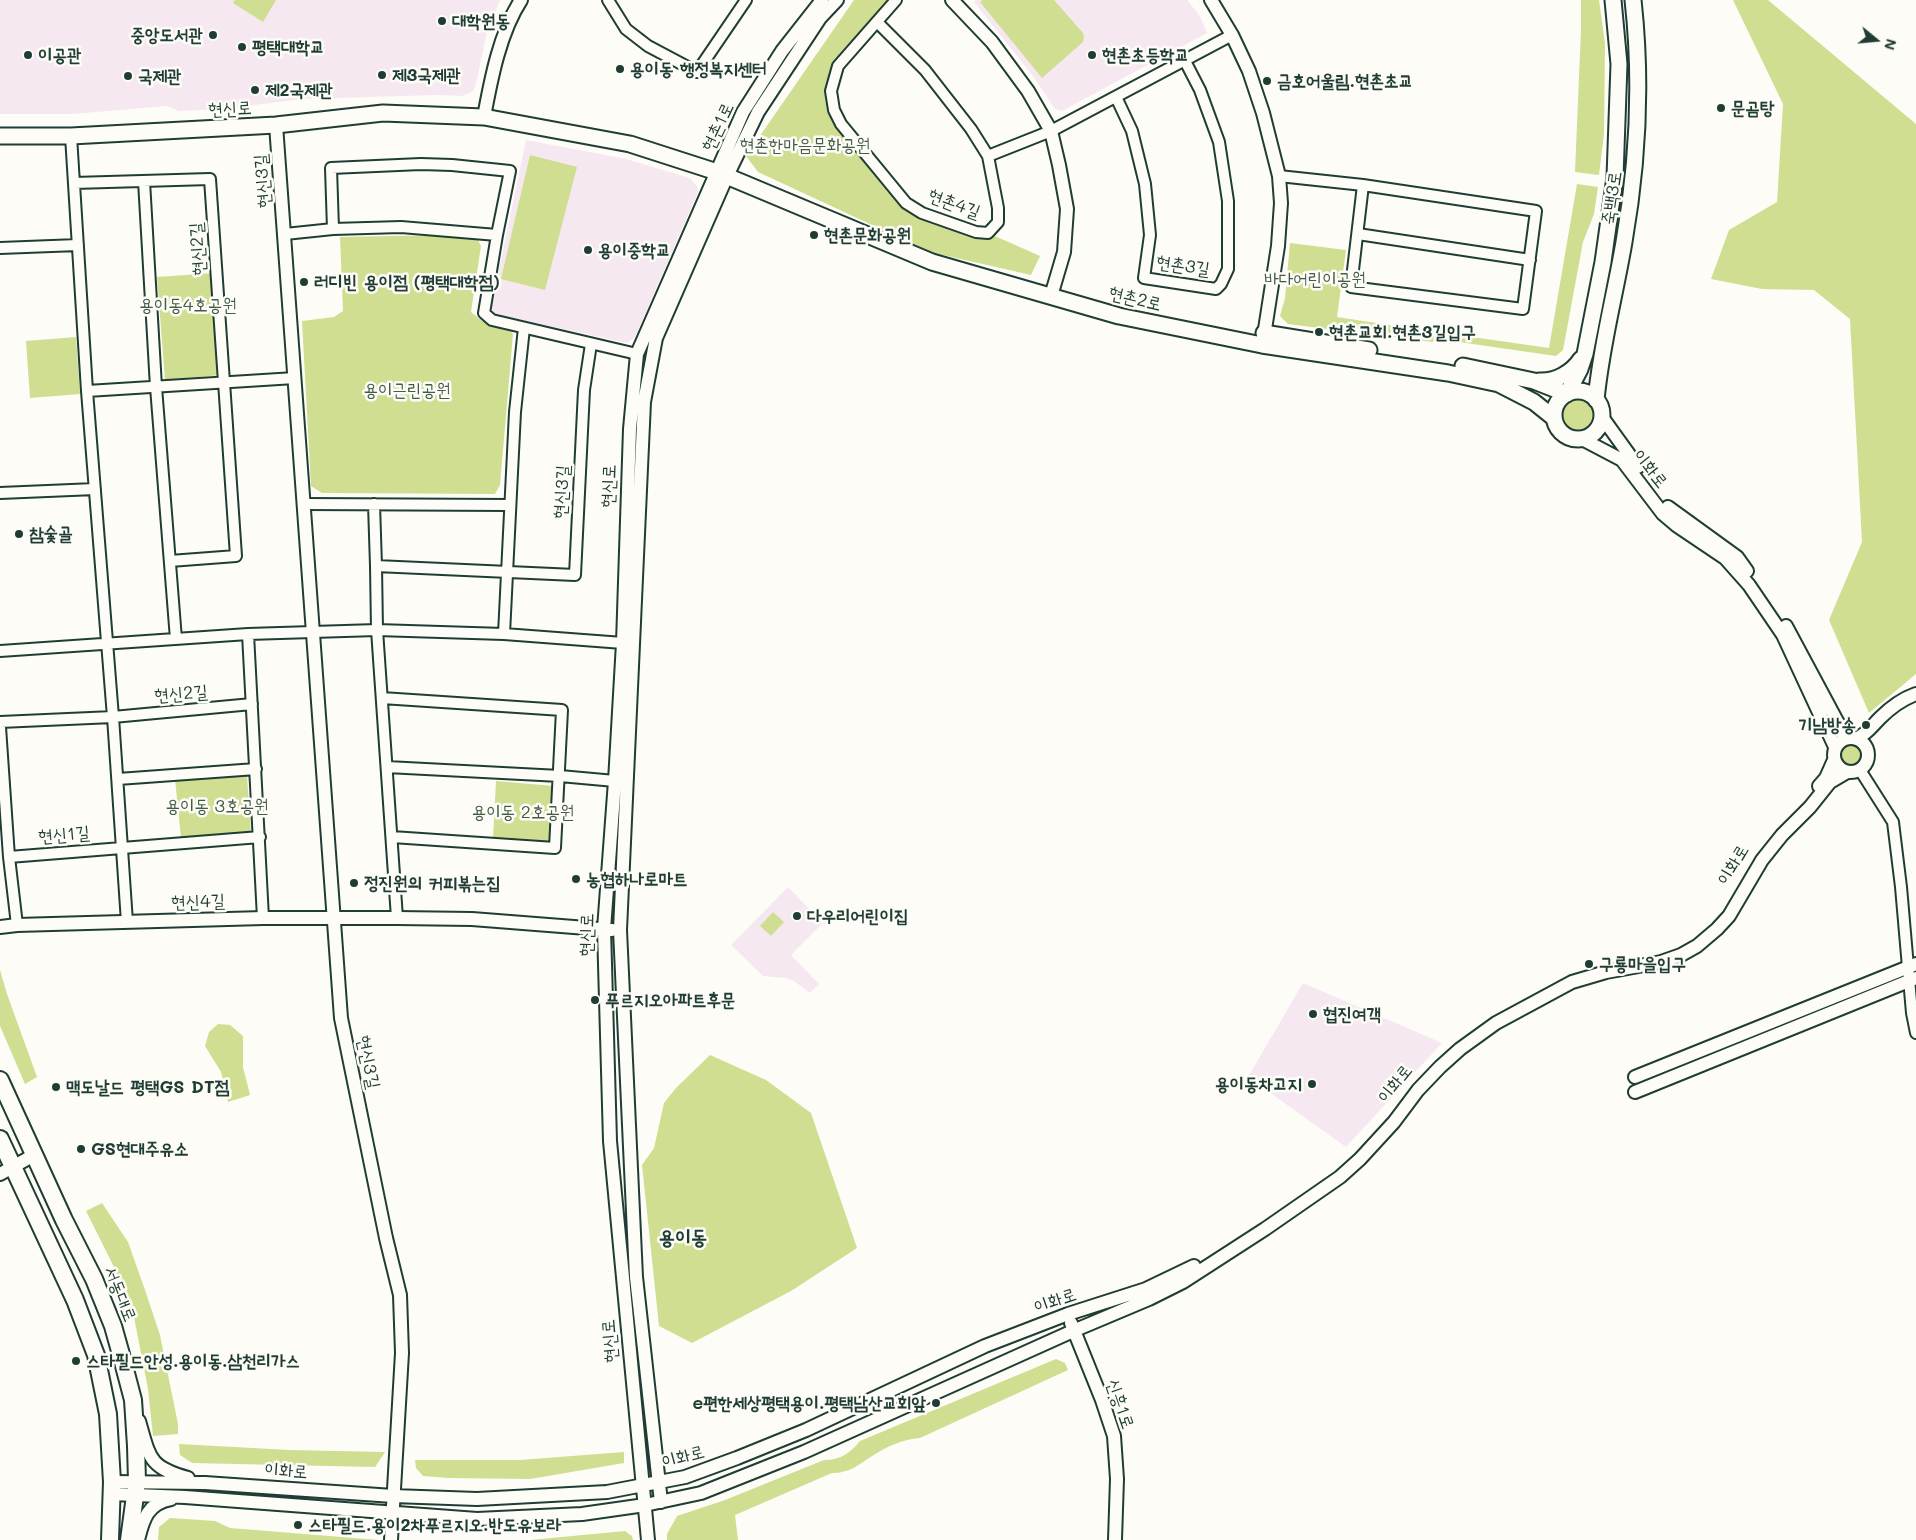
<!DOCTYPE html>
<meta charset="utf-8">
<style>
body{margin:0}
#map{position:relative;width:1916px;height:1540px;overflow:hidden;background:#fdfcf7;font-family:Mali,sans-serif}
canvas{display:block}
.north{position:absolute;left:1851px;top:15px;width:50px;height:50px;-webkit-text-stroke:4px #fdfcf7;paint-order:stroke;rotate:107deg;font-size:14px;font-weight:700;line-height:20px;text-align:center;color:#1f3d34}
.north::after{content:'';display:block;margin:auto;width:18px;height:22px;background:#1f3d34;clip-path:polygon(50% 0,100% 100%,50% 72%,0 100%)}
</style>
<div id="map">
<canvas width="1916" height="1540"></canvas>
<div class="north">N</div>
</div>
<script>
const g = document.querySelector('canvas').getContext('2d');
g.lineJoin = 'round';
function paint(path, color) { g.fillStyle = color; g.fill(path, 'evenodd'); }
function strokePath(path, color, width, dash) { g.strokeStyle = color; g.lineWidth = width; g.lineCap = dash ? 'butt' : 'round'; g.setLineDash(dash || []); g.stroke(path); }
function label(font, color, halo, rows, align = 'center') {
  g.font = font + ' Mali,"Poor Story",sans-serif'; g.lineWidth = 5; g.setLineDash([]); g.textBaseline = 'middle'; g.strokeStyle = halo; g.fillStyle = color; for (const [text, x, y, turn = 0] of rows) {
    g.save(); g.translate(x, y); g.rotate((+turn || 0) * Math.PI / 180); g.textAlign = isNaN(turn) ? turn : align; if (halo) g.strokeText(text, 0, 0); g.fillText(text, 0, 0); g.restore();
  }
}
const built = new Path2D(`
 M0 0H500L487 32 476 84 473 91 462 96 438 95 303 99 222 109 179 111 167 106 72 114H0Z
 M976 0H1187L1200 16 1207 33 1062 111 1055 109 1033 76 974 2Z
 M526 140 626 159 683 176 691 179 697 187 698 192 635 337 627 343 495 314 493 312 491 308Z
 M788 887 823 923 791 955 819 984 810 993 794 981 785 978 763 976 731 945Z
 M1303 983 1442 1043 1346 1147 1248 1077Z`);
const green = new Path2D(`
 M235 0H276L263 22 233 3Z
 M854 0H897L838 66 833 109 906 203 988 233 1040 256 1031 275 930 252 758 172 746 156Z
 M982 0H1054L1083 33 1084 37 1083 42 1042 78 980 2Z
 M1581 0H1599L1605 43 1604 134 1599 175 1575 172 1581 30Z
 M1733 0H1768L1916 124V674L1869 713 1829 620 1862 542 1850 319 1814 290 1762 289 1711 279 1729 230 1777 202 1783 104Z
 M530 155 577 167 545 290 501 279Z
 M1577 184 1598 187 1594 214 1583 242 1563 350 1556 356 1459 342 1449 344 1451 334 1549 348Z
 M442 235 478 240 481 246 471 312 482 321 508 327 513 334 500 485 495 494 322 493 311 486 302 321 334 317 343 311 340 237Z
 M1290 243 1346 250 1337 317 1435 332 1433 342 1398 338 1371 330 1336 324 1335 330 1288 324 1280 316 1285 298Z
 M214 273 222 375 165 380 157 277Z
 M76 337 80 394 30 398 26 341Z
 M1563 415a15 15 0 1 1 30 0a15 15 0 1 1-30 0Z
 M1838 756a13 13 0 1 1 26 0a13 13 0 1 1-26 0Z
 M247 776 251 833 181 838 175 779Z
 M496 781 554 786 550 842 493 838Z
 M773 912 784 922 771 936 760 926Z
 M0 970 7 994 37 1077 25 1084 0 1026Z
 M218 1024 230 1025 243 1036V1067L250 1095 228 1102 221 1072 205 1046 209 1032Z
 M710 1055 766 1080 811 1113 857 1248 791 1291 692 1343 659 1326 642 1165 654 1148 664 1103 676 1088Z
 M102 1203 128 1242 145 1290 160 1335 178 1424V1434L153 1436 148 1389 133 1312 114 1267 86 1211Z
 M1056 1359 1065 1363 1068 1370 920 1438C903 1439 886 1447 872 1456 858 1465 850 1473 832 1473L735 1515 738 1540H667V1534L677 1516 725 1500 824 1460C841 1460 850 1453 860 1441Z
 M179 1444 289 1450 385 1452 375 1467 192 1463 180 1455Z
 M624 1452V1463L530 1479 448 1478 423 1476 416 1468 415 1460H520Z
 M170 1518 215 1521 230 1528 379 1540H158L159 1527Z
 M625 1531 632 1536 633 1540H530Z`);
const minor = new Path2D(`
 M608 0 626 29 648 46 697 72 746 0
 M877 22 925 70 971 129 988 156 998 208V222L988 233 976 232 922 213 906 203 841 124 834 110 831 91 838 66 896 0
 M1116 97 1132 131 1145 184 1150 235 1144 278 1216 289 1221 284 1228 269V201L1219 142 1200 90 1185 61
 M71 136 87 391 113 717 127 922
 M988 156 1051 131 1232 35
 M1279 176 1363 185 1536 211 1523 309 1351 287 1363 185
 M144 181 156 387 176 639
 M74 183 210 179 236 556 170 561
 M333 229 331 168 421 164 452 165 510 171 497 235 484 313 492 320 637 354
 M285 234 333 229 401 227 497 235
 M1358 234 1530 260
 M0 248 78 245
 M87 391 295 378
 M0 493 95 489
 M304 504 509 505
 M374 504 376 566
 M248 634 263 918
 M504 634 515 412 524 328
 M0 651 248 634 377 630 504 634 623 643
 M382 698 562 710 555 848 392 837
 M0 722 113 717 252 704
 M0 727 9 857 17 925
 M387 767 560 776 615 781
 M1860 770 1893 822 1901 887 1912 1013 1916 1033
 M118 779 256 769
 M9 857 260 837
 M397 918 377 630 376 566 575 575 584 390 591 344`);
const tertiary = new Path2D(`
 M952 0 992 42 1028 91 1051 131 1059 165 1067 209 1064 252 1051 296
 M1211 0 1232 35 1249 71 1263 113 1279 176 1281 203 1278 246 1263 342
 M484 117C491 79 500 32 521 0
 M276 125 341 1018 386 1238 400 1295 402 1353 391 1540
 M1602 417 1638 467
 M1582 439 1622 460 1663 514 1676 525 1725 558 1749 585 1783 635 1835 747
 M1668 507 1737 557 1747 571
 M1786 626 1846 738
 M1834 755a17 17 0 1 1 34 0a17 17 0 1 1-34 0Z
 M1856 739C1867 734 1872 726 1880 718 1890 708 1902 699 1916 694
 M1819 786 1826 778 1834 760
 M0 927 17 925 263 918H397L472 919 612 930
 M1635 1077 1916 964
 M1635 1092 1916 978
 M0 1174 34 1155
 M1071 1323 1102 1400 1114 1436 1117 1479 1115 1540
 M139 1421C150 1459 149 1467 188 1478
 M112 1482 205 1483 393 1496 477 1499 607 1492 685 1477 737 1458 806 1430 985 1346 1068 1314 1146 1289 1194 1266
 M111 1494 185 1497 477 1519 582 1514 645 1505 701 1493 804 1452 1073 1331 1149 1299 1183 1282 1265 1229 1340 1177 1360 1159 1394 1122 1418 1090 1440 1067 1460 1049 1496 1023 1572 982 1606 972 1661 962 1681 955 1697 946 1717 929 1729 916 1762 860 1782 835 1810 807 1830 782 1847 772
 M661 1502 636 1277 620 930 644 402 656 338 727 176 758 112 820 18 837 0
 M138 1540C143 1519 148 1503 171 1499
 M648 1540 610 1141 604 929 615 781 623 643 630 429 637 354 743 112 782 51 822 0`);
const secondary = new Path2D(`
 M0 136H71L276 125 383 113 484 117 630 144 717 172 932 262 1119 316 1262 345 1448 373 1499 384 1534 402 1554 418
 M1264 333 1369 350
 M1463 366 1534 381 1567 394
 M1539 381C1555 382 1572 373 1581 359
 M1554 415a24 24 0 1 1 48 0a24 24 0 1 1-48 0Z
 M1567 394 1580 369 1585 354 1603 262 1615 177 1619 64 1613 0
 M1596 400C1601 346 1615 295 1624 242 1638 162 1642 81 1633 0`);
const primary = new Path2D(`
 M0 1080 64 1220 94 1279 113 1326 122 1358 133 1400 136 1446 137 1481 129 1540
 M0 1139 75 1300 96 1355 108 1414 112 1482 110 1540`);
const markers = [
 [442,21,5,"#1f3d34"],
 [213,35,5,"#1f3d34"],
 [242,47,5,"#1f3d34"],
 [28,55,5,"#1f3d34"],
 [1092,55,5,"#1f3d34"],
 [620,69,5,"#1f3d34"],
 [382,75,5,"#1f3d34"],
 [128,76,5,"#1f3d34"],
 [1267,81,5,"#1f3d34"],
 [255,90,5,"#1f3d34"],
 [1721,108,5,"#1f3d34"],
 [814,235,5,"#1f3d34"],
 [588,250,5,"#1f3d34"],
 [304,282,5,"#1f3d34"],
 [1319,332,5,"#1f3d34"],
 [19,534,5,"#1f3d34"],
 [1866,725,5,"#1f3d34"],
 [576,879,5,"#1f3d34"],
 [354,883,5,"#1f3d34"],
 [797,916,5,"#1f3d34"],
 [1589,964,5,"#1f3d34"],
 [595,1000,5,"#1f3d34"],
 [1313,1014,5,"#1f3d34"],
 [1312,1084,5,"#1f3d34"],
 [56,1087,5,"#1f3d34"],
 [81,1149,5,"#1f3d34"],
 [76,1361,5,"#1f3d34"],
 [936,1403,5,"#1f3d34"],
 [298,1525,5,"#1f3d34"]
];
const poiNames = [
 ["대학원동",452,21],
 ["중앙도서관",203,35,"right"],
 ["평택대학교",252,47],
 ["이공관",38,55],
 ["현촌초등학교",1102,55],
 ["용이동 행정복지센터",630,69],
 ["제3국제관",392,75],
 ["국제관",138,76],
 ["금호어울림.현촌초교",1277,81],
 ["제2국제관",265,90],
 ["문곰탕",1731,108],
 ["현촌문화공원",824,235],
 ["용이중학교",598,250],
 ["러디빈 용이점 (평택대학점)",314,282],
 ["현촌교회.현촌3길입구",1329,332],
 ["참숯골",29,534],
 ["기남방송",1856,725,"right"],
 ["농협하나로마트",586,879],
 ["정진원의 커피볶는집",364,883],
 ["다우리어린이집",807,916],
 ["구룡마을입구",1599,964],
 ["푸르지오아파트후문",605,1000],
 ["협진여객",1323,1014],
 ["용이동차고지",1302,1084,"right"],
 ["맥도날드 평택GS DT점",66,1087],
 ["GS현대주유소",91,1149],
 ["스타필드안성.용이동.삼천리가스",86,1361],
 ["e편한세상평택용이.평택남산교회앞",926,1403,"right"],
 ["스타필드.용이2차푸르지오.반도유보라",308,1525]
];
const streetNames = [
 ["현신로",230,109,-3],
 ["현촌1로",718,127,-65],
 ["현신3길",263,181,-95],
 ["죽백3로",1612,198,-82],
 ["현촌4길",954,204,20],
 ["현신2길",198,249,-94],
 ["현촌3길",1183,266,8],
 ["현촌2로",1135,299,13],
 ["이화로",1650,469,51],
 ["현신로",609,486,-88],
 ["현신3길",562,492,-87],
 ["현신2길",181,694,-5],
 ["현신1길",64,835,-5],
 ["이화로",1733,865,-59],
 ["현신4길",198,902,-2],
 ["현신로",587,935,-89],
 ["현신3길",368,1062,78],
 ["이화로",1395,1084,-51],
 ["서동대로",120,1294,68],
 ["이화로",1055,1301,-19],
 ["현신로",610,1341,-95],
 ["신흥1로",1120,1404,71],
 ["이화로",683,1457,-15],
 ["이화로",286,1471,4]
];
const parkNames = [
 ["현촌한마음문화공원",805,145],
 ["바다어린이공원",1315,279],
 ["용이동4호공원",188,305],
 ["용이근린공원",407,390],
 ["용이동 3호공원",217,806],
 ["용이동 2호공원",523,812]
];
const quarterNames = [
 ["용이동",683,1238]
];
paint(built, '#f6e8f0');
paint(green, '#d0de91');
strokePath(minor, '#1f3d34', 14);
strokePath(tertiary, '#1f3d34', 16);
strokePath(secondary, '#1f3d34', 19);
strokePath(primary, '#1f3d34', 20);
strokePath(minor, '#fdfcf7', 10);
strokePath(tertiary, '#fdfcf7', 12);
strokePath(secondary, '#fdfcf7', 15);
strokePath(primary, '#fdfcf7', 16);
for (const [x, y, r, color] of markers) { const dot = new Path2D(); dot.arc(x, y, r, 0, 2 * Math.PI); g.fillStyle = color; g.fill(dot); strokePath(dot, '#fdfcf7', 2); }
label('bold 18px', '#1f3d34', '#fdfcf7', poiNames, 'left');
label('18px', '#1f3d34', '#fdfcf7', streetNames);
label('18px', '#425d47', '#fdfcf7', parkNames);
label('bold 20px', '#1f3d34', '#fdfcf7', quarterNames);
</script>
